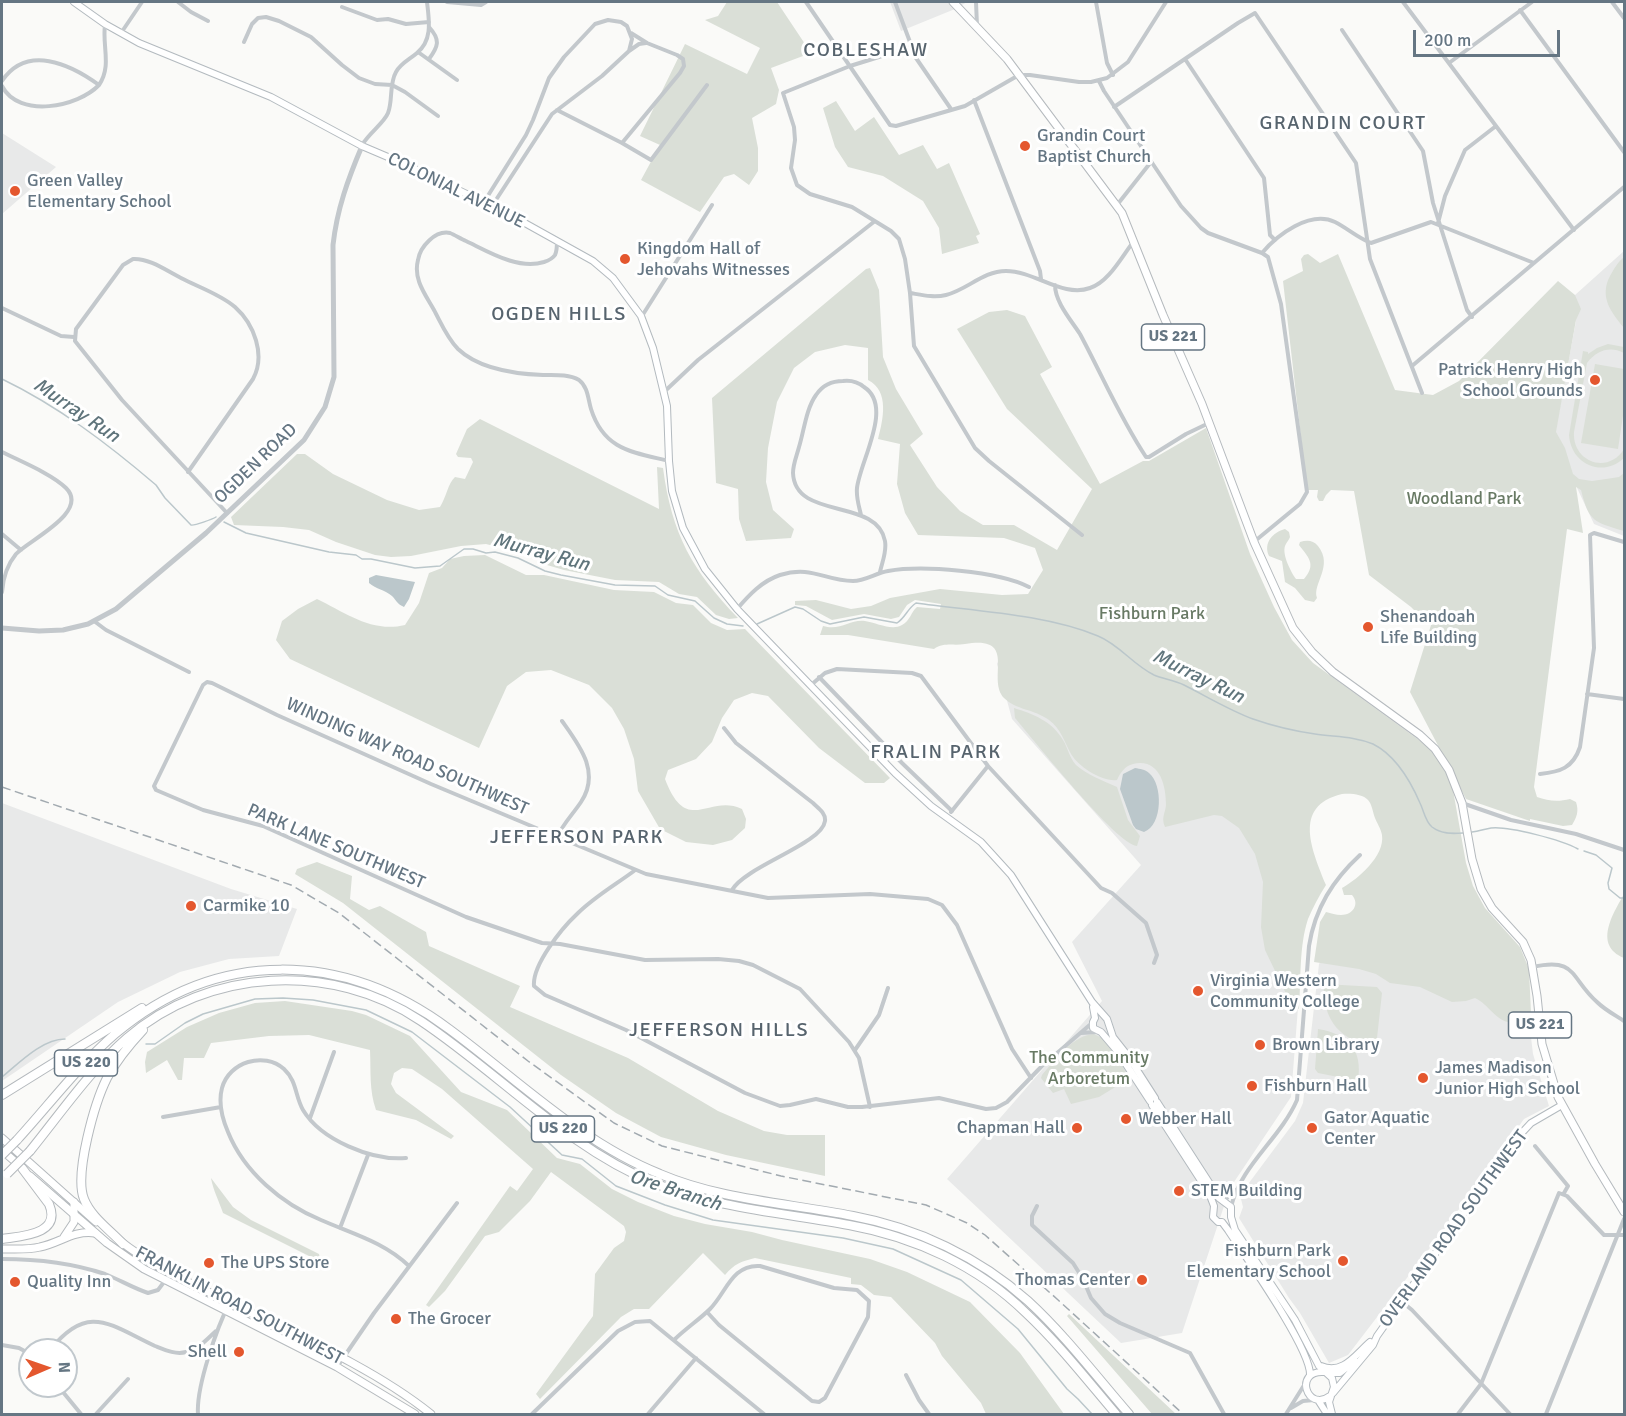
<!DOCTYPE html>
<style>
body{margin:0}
#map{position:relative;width:1626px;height:1416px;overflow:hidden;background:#fafaf8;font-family:Signika,sans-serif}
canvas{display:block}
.frame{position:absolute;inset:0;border:3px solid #657683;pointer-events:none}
.north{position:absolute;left:18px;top:1338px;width:60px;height:60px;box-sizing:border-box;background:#fff;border:2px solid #c1c8cd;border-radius:50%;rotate:88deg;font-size:16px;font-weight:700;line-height:24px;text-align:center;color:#657683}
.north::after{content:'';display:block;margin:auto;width:21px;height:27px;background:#e4572e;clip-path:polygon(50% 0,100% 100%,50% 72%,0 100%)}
.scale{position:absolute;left:1413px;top:30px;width:147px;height:27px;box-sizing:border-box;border:3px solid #657683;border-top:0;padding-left:8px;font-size:18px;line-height:21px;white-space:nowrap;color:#657683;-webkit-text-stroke:4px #fff;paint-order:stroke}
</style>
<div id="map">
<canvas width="1626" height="1416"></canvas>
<div class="frame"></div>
<div class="north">N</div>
<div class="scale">200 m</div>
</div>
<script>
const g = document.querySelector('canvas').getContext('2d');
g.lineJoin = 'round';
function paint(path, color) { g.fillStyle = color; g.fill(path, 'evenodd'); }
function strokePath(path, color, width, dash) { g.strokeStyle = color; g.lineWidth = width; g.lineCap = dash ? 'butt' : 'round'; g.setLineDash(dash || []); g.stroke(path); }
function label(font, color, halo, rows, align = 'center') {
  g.font = font + ' Signika,sans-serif'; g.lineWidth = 6; g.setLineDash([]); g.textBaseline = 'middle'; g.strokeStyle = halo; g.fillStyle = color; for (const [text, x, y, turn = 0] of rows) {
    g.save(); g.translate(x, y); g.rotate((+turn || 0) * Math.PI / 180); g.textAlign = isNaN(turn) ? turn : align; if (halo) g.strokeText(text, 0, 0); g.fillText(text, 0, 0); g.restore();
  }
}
const built = new Path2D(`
 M890 2H967L955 9 901 31Z
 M2 133 56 167 2 214Z
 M1624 251V536L1594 524 1554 439 1576 321 1575 295Z
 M1002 649 1278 854 1300 982 1291 1097 1230 1188 1182 1333 1121 1343 947 1179 1102 1001 1072 942 1141 865 1012 719 997 664Z
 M2 803 231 889 297 909 279 956 229 959 180 972 118 1002 2 1081Z
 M1360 903 1531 1037 1533 1054 1549 1106 1524 1119 1449 1223 1348 1355 1329 1363 1300 1313 1289 1298 1239 1218 1243 1207 1240 1195 1295 1121 1303 1103 1319 964Z`);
const green = new Path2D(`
 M727 2H777L811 53 771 68 779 90 776 104 752 118 758 148V171L749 185 734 174 724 177 700 212 641 180 660 145 640 136 685 44 747 74 760 48 705 20 718 16Z
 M836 101 855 131 874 117 899 155 923 145 937 169 949 163 980 234 976 236 979 243 942 254 939 228 923 201 883 176 848 167 835 147 823 108Z
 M1308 254 1320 263 1338 254 1395 390 1433 395 1459 381 1558 281 1575 295 1581 309 1576 320 1556 432 1565 448 1573 474 1579 479 1592 481 1606 479 1619 477 1624 473V531C1594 522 1589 522 1581 490L1576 487 1583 533 1567 529 1534 787 1537 797C1548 801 1558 802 1570 799L1576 802C1579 811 1577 817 1572 825L1563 826 1530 819V821L1466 799 1410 692 1432 622 1416 612 1411 607 1369 575 1354 491 1331 490 1326 495 1323 501H1319L1317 497 1318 490H1307L1283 281 1303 271 1301 259 1304 255Z
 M1624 257V328C1611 312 1599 297 1610 276 1614 269 1617 263 1624 257Z
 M870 268 879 290 883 357 896 389 923 434 910 445 937 487 960 511 983 525H1014L1057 550 1092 489 1007 409 957 329 989 312 1007 310 1025 316 1052 367 1040 374 1100 484 1143 461H1149L1206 428 1250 554 1274 607 1292 640 1313 663 1430 748 1446 772 1453 790 1466 863 1473 886 1485 908 1520 947 1529 969 1532 1036 1514 1022C1498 1025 1489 1004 1475 998L1466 1001 1452 1002 1420 987 1390 983 1376 974 1359 969 1314 962 1320 922 1326 912C1331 913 1336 915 1341 915 1353 915 1360 904 1352 895H1344L1342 888C1358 879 1385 856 1382 835 1381 829 1377 823 1375 818 1373 813 1372 804 1368 800 1363 794 1350 793 1342 794 1291 806 1313 852 1326 885 1319 896 1313 907 1308 919 1299 946 1301 980 1299 1009L1291 1004 1265 950 1261 927 1263 882 1255 854 1239 828 1222 816 1214 815 1165 827C1161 818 1165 814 1166 805 1166 784 1159 758 1133 764 1125 766 1120 773 1117 780 1102 782 1079 767 1071 754 1064 741 1061 729 1049 720 1034 709 1016 710 1004 698 986 678 1019 635 965 644 953 646 944 642 934 649L848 635H820L823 626C841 631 850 619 865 621 877 623 892 631 902 625 910 621 911 612 917 607L940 609 941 604 915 600 907 605 899 617 891 619 864 614 832 620 806 606 795 605V601L816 600 851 609 871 606 890 598 940 589 1002 595 1028 594 1043 570 1035 548 1004 538 918 535 905 513 897 484 900 444 878 439C883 420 890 391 868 380V348L845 345 815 352 794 368 777 402 768 448 766 482 773 510 794 529 791 538 746 541 739 519 738 489 716 483 712 398 866 269Z
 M1608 344 1624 347V353C1610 346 1597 350 1587 363L1574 432C1572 462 1608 475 1624 449V458C1603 478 1571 465 1569 435L1583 351 1588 352V354L1597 348Z
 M1595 364 1624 369V409L1618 449 1581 443Z
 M480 419 659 509 657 467 663 468C672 535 692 570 738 618L729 619 716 615 697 597 679 594 659 582 615 580 564 570 547 565 532 556 486 544 461 546 411 556 391 557 375 555 336 542 309 530 283 527 234 525 231 517 297 454H305L333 474 387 500 419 510 440 507C446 498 448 483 455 477L465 479 473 462 471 458 458 457 456 454 467 429Z
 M1285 529 1289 532 1290 537C1289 540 1286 543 1285 546 1282 555 1291 572 1296 579H1304C1317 564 1308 557 1299 545L1300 542C1307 540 1313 540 1318 546 1334 566 1312 584 1317 598L1314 602 1305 600 1295 588 1285 582 1282 561 1269 556C1263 543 1273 532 1285 529Z
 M485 555 526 575H544L614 590 654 592 676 603 693 605 711 623 727 630 745 629 890 778 884 783H865L819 748 768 696 752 693 734 700 722 718 712 742 696 759 668 770 665 779C687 837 709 793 742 809L746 819 745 828 732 840 713 845 686 842 660 829 638 791 634 759 624 729 612 708 589 685 551 670 526 672 507 686 479 748 290 659 276 640 282 621 298 609 317 599C346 613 372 633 405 625L419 603 429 573 442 568 450 559 464 556Z
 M1014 708C1033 714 1052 721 1063 740 1068 748 1069 757 1076 765 1087 775 1104 781 1117 787L1128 820 1140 836 1137 846C1117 845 1032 738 1015 718Z
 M317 862 352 876 350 899 369 910 380 906 426 932 429 946 520 986 510 1007 628 1058 718 1111 764 1131 787 1135H825V1176L726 1155 661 1137 616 1113 561 1075 343 903 295 874 297 869Z
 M1624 894V958C1593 945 1613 914 1624 894Z
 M1324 984 1377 987 1382 993 1376 1047C1341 1041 1322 1021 1324 984Z
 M285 1001 352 1011 366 1015 410 1036 461 1092 507 1110 557 1158 580 1164 612 1189 638 1202 674 1216 705 1224 752 1232 782 1240 870 1259 907 1272 970 1302 1020 1353 1064 1414H986L981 1403 942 1356 935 1343 891 1297 874 1295 861 1285 851 1284V1278L755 1258C742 1261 734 1264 725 1275L703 1253 649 1309H634L621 1317 540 1399 536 1394 593 1316 595 1274 614 1248 624 1241 626 1232 624 1226 551 1172 530 1201 499 1232 485 1236 445 1291 429 1307 426 1305 510 1186 517 1191 533 1169 442 1089 412 1069 402 1068 394 1073 391 1084 396 1093 454 1136 451 1139 416 1120 376 1110C369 1090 371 1071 370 1050L309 1035 269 1036 211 1043 204 1058H184L182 1080H178L167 1060 146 1073 145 1062 147 1052 187 1027 219 1013 255 1003Z
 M1318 1029C1348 1034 1363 1049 1358 1081L1318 1073 1315 1069Z
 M1094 1034 1104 1039 1130 1078 1099 1097 1071 1104 1064 1089 1053 1093 1041 1078 1042 1075C1055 1060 1073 1035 1094 1034Z
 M211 1178 233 1207 251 1220 319 1254 320 1259 317 1260 223 1213C219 1201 213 1190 211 1178Z
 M1069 1314 1176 1414H1152L1067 1316Z`);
const water = new Path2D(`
 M376 575 415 582 409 599 404 607C397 604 397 601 392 596 385 590 376 589 369 583V578Z
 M1135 768C1140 769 1145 769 1149 773 1163 784 1163 825 1144 832L1136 829 1133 825 1120 789 1123 774Z`);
const stream = new Path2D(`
 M2 379C58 406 108 444 156 485L165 498 191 525C194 526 213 519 216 517
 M224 522 246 533 329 552 356 555 362 559H371L415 568 440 566 464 549H473L486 553 495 552 518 558 545 571 561 575 615 585 655 586 668 595 695 601 714 618 727 624 743 626
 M757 624 795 607 803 609 821 621 830 624 864 617 897 623C906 617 907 609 916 603 973 611 1045 614 1098 636 1120 645 1133 665 1154 675 1163 679 1174 680 1184 685 1206 696 1229 710 1253 719 1273 726 1294 731 1315 734 1334 737 1354 736 1373 744 1395 755 1410 780 1420 803 1424 811 1425 821 1432 827 1441 834 1452 834 1463 833
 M1472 832C1479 831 1485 829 1491 828 1509 826 1562 840 1578 849
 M1584 851 1596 855 1612 868 1608 883 1609 889 1620 898H1624
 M146 1044H155L185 1023 203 1014 255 999 283 998 313 1000 366 1010 412 1032 510 1107 562 1155 582 1159 616 1186 665 1205 713 1220 843 1238 893 1249 961 1280 1018 1329 1067 1389 1078 1399 1092 1414
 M2 1077C19 1063 42 1039 65 1039`);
const minor = new Path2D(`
 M178 2 191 12 208 21
 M447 2 481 5 486 2
 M806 2 890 125 896 126 965 106 1019 75H1030L1079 82H1091L1107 78 1128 62 1166 2
 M895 2 916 58 951 109
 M976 2 977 26
 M1096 2 1107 63 1113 75
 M1403 2 1574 230
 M1612 2 1624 18
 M342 7 377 20 388 19 406 24 429 22
 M1520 10 1624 152
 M1342 30 1423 151 1433 203 1467 310 1472 317
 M121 33 142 2
 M244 42 252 24 258 18 266 17 279 21 311 37 342 65 359 78 375 84 392 85 405 92 438 116
 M911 47 850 66 783 93 794 127 795 140 791 168 797 185 810 194 852 207 891 231 899 239 905 259 910 293 914 346 975 448 989 461 1082 535
 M629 51 639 44 646 43
 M418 52 457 80
 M429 59C438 47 441 40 429 27
 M1185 59 1264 178 1270 235 1275 240
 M1449 63 1532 2
 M2 81C27 44 70 64 99 85 78 107 19 119 2 86
 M1099 81 1104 91 1181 206 1201 228 1208 233 1262 253 1268 257 1281 304 1307 492 1300 504 1255 541
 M99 85C112 66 102 46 105 25
 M974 100 1040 271 1041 279
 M1114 107 1238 23 1255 13 1356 163 1370 259 1422 393
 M557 110 622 143 651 160 707 85
 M622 143 680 73 684 66 683 59 677 55 647 43 631 33
 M362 145C369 133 384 123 388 113 393 100 389 84 396 72 401 63 409 60 417 53 433 40 429 20 427 2
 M484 202 526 135 533 120 549 78 564 57 595 24 608 20 621 22 627 26 632 39 629 51 602 76 552 114 492 206
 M1117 205 1151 162
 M1438 223 1445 196 1465 150 1496 126
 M557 241C557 245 557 251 555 255 553 258 547 261 544 262 518 270 489 252 466 241 461 239 455 235 450 233 435 230 420 247 418 260 413 279 425 294 434 310 441 323 447 338 458 349 479 369 516 374 543 375 555 375 569 374 579 380 588 387 588 399 591 409 604 450 632 452 669 461
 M1262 253C1277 235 1310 210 1335 222 1347 228 1358 238 1371 243L1431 222 1534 263
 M1055 285C1055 302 1071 320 1080 334 1102 375 1120 418 1146 457H1149L1186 434 1209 423
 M910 293C922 295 934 298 946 295 967 290 983 271 1006 271 1035 271 1063 298 1090 288 1109 282 1122 256 1134 241
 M2 308 61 336 74 337
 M642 316 712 205
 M1412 366 1624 187
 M664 392 698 360 875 221
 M2 452C20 461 52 474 66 488 90 512 29 540 16 554 7 565 3 578 2 592
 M188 472 253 379C266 355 254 324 235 307 220 294 198 287 181 278 167 271 149 258 133 259L123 265 76 329 75 341 122 400 227 513
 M861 515C859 506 856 498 857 488 860 461 894 406 864 387 858 382 851 380 843 381 832 381 822 386 816 395 806 409 804 431 799 447 797 455 793 464 793 473 795 521 877 497 885 541 887 552 882 562 880 572
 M2 534 21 550
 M737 609C749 595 762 581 780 575 812 565 825 581 853 581 865 581 876 573 888 571 922 565 998 571 1029 587
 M94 621 106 630 189 672
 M819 677 902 763 952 811
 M811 685 825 673 837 669 912 673 921 676 988 766 1101 888 1112 893 1146 923 1157 955 1154 963
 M1587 694 1624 699
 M724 728 736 743 813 803C818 808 826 813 825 821 822 844 746 866 732 890
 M1540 774C1560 772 1573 768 1580 747L1594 648 1590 535 1594 533 1624 542
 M1462 803 1511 820 1576 834 1624 850
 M951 812 988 766
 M557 837C563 824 573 814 581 802 601 772 579 745 562 721
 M634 871C615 885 594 897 577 914 562 928 532 965 534 986L545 995 626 1030 745 1093 780 1106 790 1105 816 1099 848 1107H862L939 1098 986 1109 996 1108 1007 1102 1042 1066 1092 1023
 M1533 967C1577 957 1570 978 1597 1002 1605 1010 1615 1015 1624 1021
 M1081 1033 1097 1032
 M855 1050 879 1015 888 988
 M870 1107 859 1058 849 1042 800 989 753 965 739 961 718 959 645 960 560 944 542 943 466 917 263 826 203 810 156 790 154 786 203 685 207 682 212 683 277 715 431 784 646 874 768 898 870 894 928 899 942 905 957 925 1012 1049 1031 1078
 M163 1117 221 1107
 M310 1118 334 1052
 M1535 1146 1568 1186 1564 1193
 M406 1158C372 1161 321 1140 303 1110 295 1096 297 1081 284 1069 264 1051 229 1062 222 1088 218 1103 222 1118 228 1132 244 1172 282 1204 321 1220 353 1234 384 1242 409 1266
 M1223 1202 1235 1190
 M1037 1206 1032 1216V1225L1073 1263 1083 1279 1091 1298 1105 1314 1120 1323 1190 1353 1224 1414
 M1231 1207C1241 1165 1280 1139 1297 1100L1309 946C1315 908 1333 880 1360 855
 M340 1228 368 1155
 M2 1259C36 1259 72 1263 105 1274 120 1280 133 1288 148 1293L158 1290 170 1274
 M1401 1301 1412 1310 1510 1414
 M674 1340C685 1329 700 1319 710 1309 726 1293 732 1264 760 1266L834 1288 857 1290 869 1301 868 1317 825 1398 819 1402 812 1401 719 1325 707 1312
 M2 1345 19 1348 30 1354
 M50 1350C88 1302 110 1325 155 1346 165 1350 176 1355 186 1352 199 1349 207 1339 216 1331
 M337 1367 374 1313 457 1203
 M906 1375 919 1400 929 1414
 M58 1386 81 1414
 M1291 1408 1303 1401 1314 1400
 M96 1414 128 1379
 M198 1414C196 1387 217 1327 230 1302
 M532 1414 618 1331 635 1322 650 1321 764 1414
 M648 1414 696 1358
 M1286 1414 1306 1382
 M1458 1414 1481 1384 1559 1193 1567 1196 1604 1235H1624
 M1546 1414 1624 1219`);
const tertiary = new Path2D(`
 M2 628 39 631 63 630 88 624 116 609 206 533 304 440 325 407 334 377 333 245C337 209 348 179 362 146`);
const secondary = new Path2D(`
 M74 2 105 24 139 43 271 97 362 146 409 166 514 217 593 261 613 278 641 316 653 348 667 406 669 461 672 491 683 528 705 569 737 609 895 773 931 806 981 842 1011 875 1092 1002 1107 1019 1113 1037 1128 1056 1155 1098
 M1093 1007 1095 1018 1093 1022V1028L1101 1032 1118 1052 1150 1101
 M1157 1102 1219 1198 1231 1207V1217L1235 1230 1295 1320 1319 1366 1332 1378 1334 1387 1329 1402 1332 1414
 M1152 1105 1209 1193 1214 1206 1213 1217 1218 1222H1222L1228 1230C1245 1256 1311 1349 1310 1375
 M1321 1366C1343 1375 1355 1355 1370 1342
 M1324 1372C1293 1370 1307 1413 1330 1396
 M1328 1373H1340L1355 1361
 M1333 1393 1373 1345 1377 1336 1517 1138 1531 1123 1562 1105
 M1318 1400 1327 1414`);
const primary = new Path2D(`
 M953 2 1007 59 1122 213 1163 315 1202 404 1254 542 1293 628 1312 652 1333 672 1420 735 1435 749 1449 770 1462 803 1472 859 1481 889 1492 908 1523 942 1531 960 1537 996 1542 1044 1558 1097 1595 1164 1624 1212
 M2 1138 96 1222
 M2 1150 20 1166
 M30 1176 107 1243 144 1269 337 1367 415 1414
 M119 1240C155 1269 198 1286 239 1307 303 1338 376 1370 431 1414`);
const trunk = new Path2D(`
 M64 1237 74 1222V1202
 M2 1249C14 1249 28 1250 40 1247 60 1243 73 1230 95 1233`);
const motorway = new Path2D(`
 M2 1095 142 1008
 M17 1140C49 1105 79 1065 115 1034 218 947 344 951 449 1029 517 1079 580 1142 660 1174 721 1200 788 1203 853 1216 917 1228 979 1257 1028 1301 1065 1335 1096 1376 1129 1414
 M30 1151C60 1114 91 1069 127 1038 208 968 332 961 421 1021 499 1073 566 1147 654 1183 716 1208 784 1213 849 1225 915 1237 978 1266 1026 1313 1059 1344 1087 1380 1116 1414
 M2 1239C21 1236 62 1235 49 1204L22 1168
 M123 1244C110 1230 91 1217 84 1199 74 1174 95 1102 107 1078 116 1061 129 1045 143 1030`);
const rail = new Path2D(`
 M2 787 291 885 339 913 528 1061 614 1123 662 1146 781 1176 926 1205 967 1223 985 1235 1057 1299 1183 1414`);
const motorwayBridge = new Path2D(`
 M2 1155 17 1140
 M7 1174 30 1151`);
const markers = [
 [1025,146,6,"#e4572e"],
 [15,191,6,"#e4572e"],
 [625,259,6,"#e4572e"],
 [1595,380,6,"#e4572e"],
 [1368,627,6,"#e4572e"],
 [191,906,6,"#e4572e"],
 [1198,991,6,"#e4572e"],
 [1260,1045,6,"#e4572e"],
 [1423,1078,6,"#e4572e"],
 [1252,1086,6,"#e4572e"],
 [1126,1119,6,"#e4572e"],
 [1077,1128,6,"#e4572e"],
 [1312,1128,6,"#e4572e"],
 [1179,1191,6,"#e4572e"],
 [1343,1261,6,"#e4572e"],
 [209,1263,6,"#e4572e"],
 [1142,1280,6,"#e4572e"],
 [15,1282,6,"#e4572e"],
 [396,1319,6,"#e4572e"],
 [239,1352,6,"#e4572e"]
];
const shields = [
 [1173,337,63],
 [1540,1025,63],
 [86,1063,63],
 [563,1129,63]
];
const shieldNames = [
 ["US 221",1173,337],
 ["US 221",1540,1025],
 ["US 220",86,1063],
 ["US 220",563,1129]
];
const poiNames = [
 ["Grandin Court",1037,136],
 ["Baptist Church",1037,157],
 ["Green Valley",27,181],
 ["Elementary School",27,202],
 ["Kingdom Hall of",637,249],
 ["Jehovahs Witnesses",637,270],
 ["Patrick Henry High",1583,370,"right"],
 ["School Grounds",1583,391,"right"],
 ["Shenandoah",1380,617],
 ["Life Building",1380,638],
 ["Carmike 10",203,906],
 ["Virginia Western",1210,981],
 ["Community College",1210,1002],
 ["Brown Library",1272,1045],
 ["James Madison",1435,1068],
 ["Junior High School",1435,1089],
 ["Fishburn Hall",1264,1086],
 ["Gator Aquatic",1324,1118],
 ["Center",1324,1139],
 ["Webber Hall",1138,1119],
 ["Chapman Hall",1065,1128,"right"],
 ["STEM Building",1191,1191],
 ["Fishburn Park",1331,1251,"right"],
 ["Elementary School",1331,1272,"right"],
 ["The UPS Store",221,1263],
 ["Thomas Center",1130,1280,"right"],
 ["Quality Inn",27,1282],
 ["The Grocer",408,1319],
 ["Shell",227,1352,"right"]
];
const streetNames = [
 ["COLONIAL AVENUE",456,191,26],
 ["OGDEN ROAD",256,464,-44],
 ["WINDING WAY ROAD SOUTHWEST",407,757,24],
 ["PARK LANE SOUTHWEST",336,847,23],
 ["OVERLAND ROAD SOUTHWEST",1454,1229,-54],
 ["FRANKLIN ROAD SOUTHWEST",239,1306,28]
];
const parkNames = [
 ["Woodland Park",1464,499],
 ["Fishburn Park",1152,614],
 ["The Community",1089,1058],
 ["Arboretum",1089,1079]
];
const neighbourhoodNames = [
 ["COBLESHAW",866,51],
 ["GRANDIN COURT",1343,124],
 ["OGDEN HILLS",559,315],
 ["FRALIN PARK",936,753],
 ["JEFFERSON PARK",577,838],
 ["JEFFERSON HILLS",719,1031]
];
const waterNames = [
 ["Murray Run",76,411,34],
 ["Murray Run",541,553,15],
 ["Murray Run",1198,677,26],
 ["Ore Branch",675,1191,18]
];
paint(built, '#e8e9e9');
paint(green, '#dadfd7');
paint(water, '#bbc7cb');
strokePath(stream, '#bbc7cb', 1.5);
strokePath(secondary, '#b3babf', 8);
strokePath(primary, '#b5babe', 9);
strokePath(trunk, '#b4b9bd', 9);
strokePath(motorway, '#b4b9bd', 10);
strokePath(minor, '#c3c8cc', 4);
strokePath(tertiary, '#c3c8cc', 5);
strokePath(secondary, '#fff', 6);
strokePath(primary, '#fff', 7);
strokePath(trunk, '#fff', 7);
strokePath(motorway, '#fff', 8);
strokePath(rail, '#a2aab0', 1.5, [9, 4.5]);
strokePath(motorwayBridge, '#b4b9bd', 10, []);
strokePath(motorwayBridge, '#fff', 8);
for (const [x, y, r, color] of markers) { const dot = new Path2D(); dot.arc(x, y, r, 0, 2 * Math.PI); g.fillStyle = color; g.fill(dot); strokePath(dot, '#fff', 2); }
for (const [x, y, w] of shields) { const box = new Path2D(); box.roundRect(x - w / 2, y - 13, w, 26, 4.5); g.fillStyle = '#fff'; g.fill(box); strokePath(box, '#657683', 1.5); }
label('bold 16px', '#657683', null, shieldNames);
label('18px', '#657683', '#fff', poiNames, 'left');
label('18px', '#657683', '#fff', streetNames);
label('18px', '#687a64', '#fff', parkNames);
g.letterSpacing = '1.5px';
label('20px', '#57646e', '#fff', neighbourhoodNames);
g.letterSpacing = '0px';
label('italic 20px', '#60757c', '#fff', waterNames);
</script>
